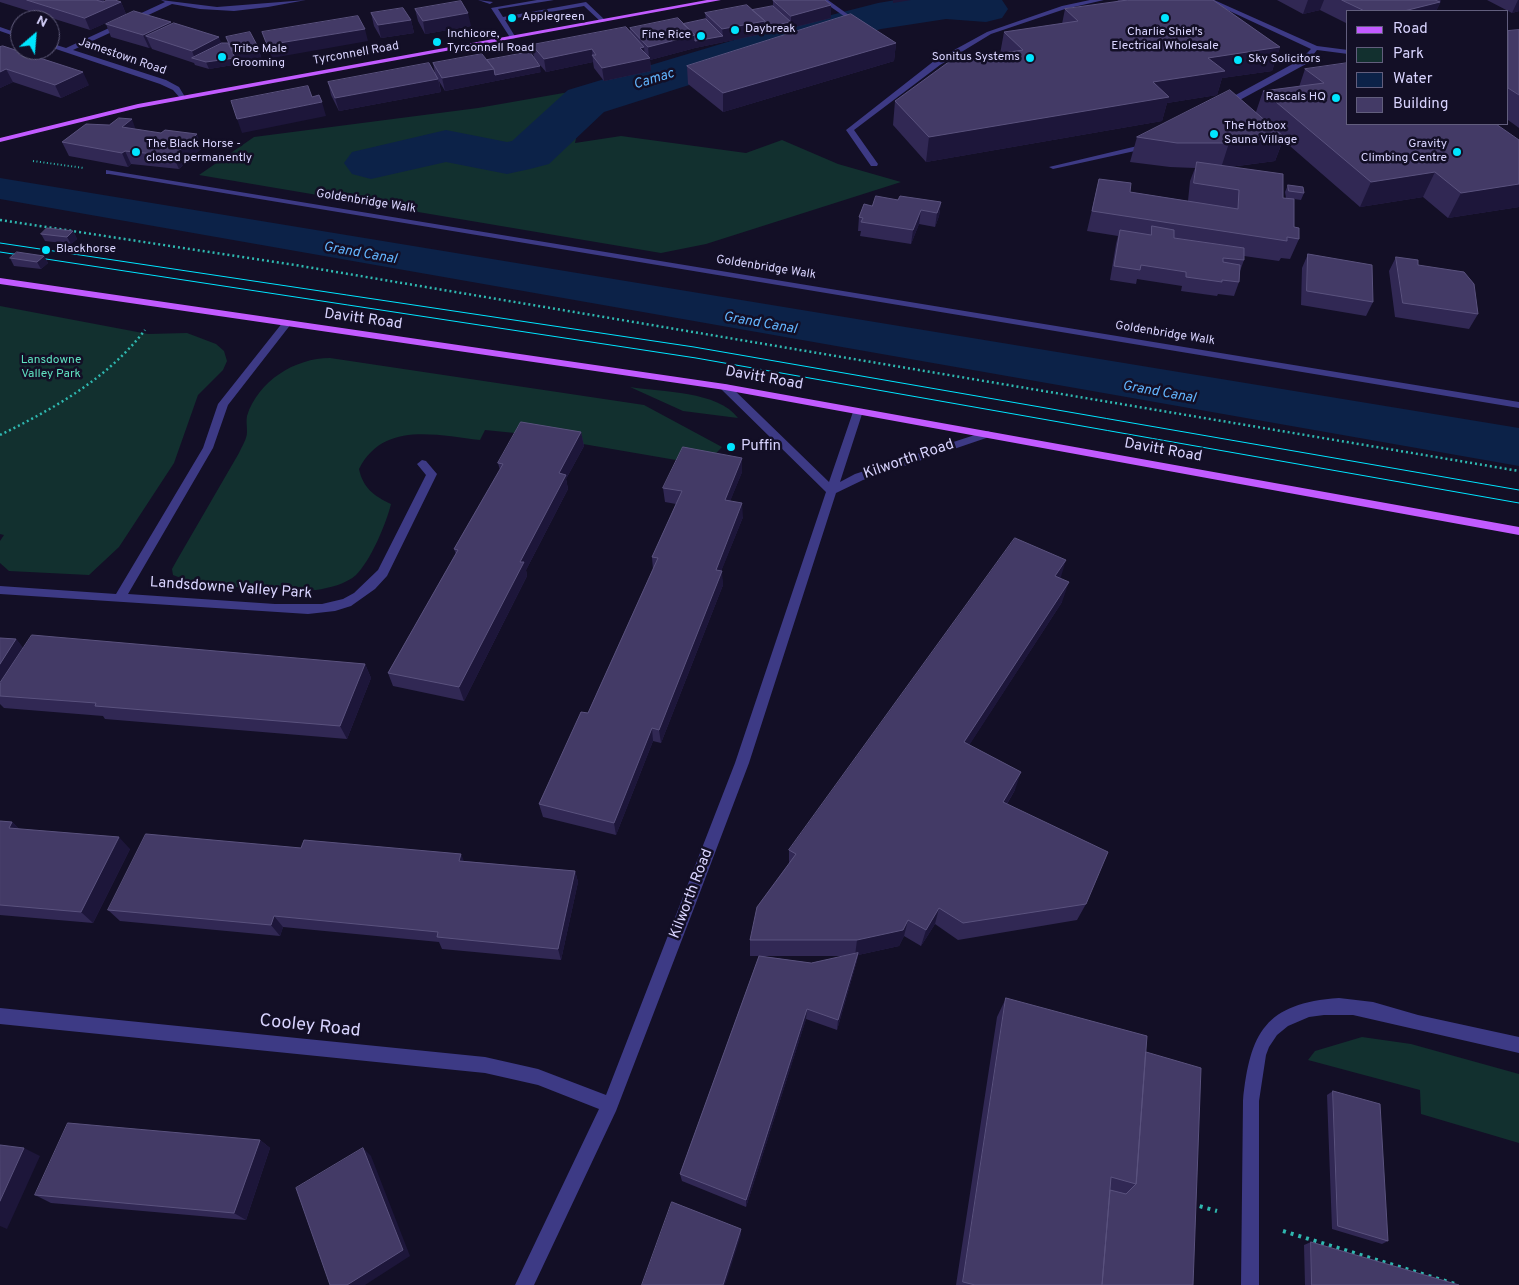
<!DOCTYPE html>
<style>
body{margin:0}
#map{position:relative;width:1519px;height:1285px;overflow:hidden;background:#130f26;font-family:Overpass,sans-serif}
canvas{display:block}
.legend{position:absolute;left:1346px;top:10px;width:162px;height:115px;box-sizing:border-box;background:#130f26;border:1px solid #625e7d;margin:0;padding:6px 9px;list-style:none;font-size:15px;color:#d9d4ff}
.legend li{display:flex;align-items:center;gap:10px;height:25px}
.legend b{width:25px;border:1px solid #625e7d}
.north{position:absolute;left:10px;top:10px;width:50px;height:50px;box-sizing:border-box;background:#130f26;border:1px solid #625e7d;border-radius:50%;rotate:27deg;font-size:14px;font-weight:700;line-height:20px;text-align:center;color:#d9d4ff}
.north::after{content:'';display:block;margin:auto;width:18px;height:22px;background:#00e5ff;clip-path:polygon(50% 0,100% 100%,50% 72%,0 100%)}
</style>
<div id="map">
<canvas width="1519" height="1285"></canvas>
<ul class="legend">
<li><b style="height:6px;background:#c25bff"></b>Road</li>
<li><b style="height:14px;background:#12302f"></b>Park</li>
<li><b style="height:14px;background:#0c2248"></b>Water</li>
<li><b style="height:14px;background:#433a66"></b>Building</li>
</ul>
<div class="north">N</div>
</div>
<script>
const g = document.querySelector('canvas').getContext('2d');
g.lineJoin = 'round';
function paint(path, color) { g.fillStyle = color; g.fill(path, 'evenodd'); }
function strokePath(path, color, width, dash) { g.strokeStyle = color; g.lineWidth = width; g.lineCap = dash ? 'butt' : 'round'; g.setLineDash(dash || []); g.stroke(path); }
function label(font, color, halo, rows, align = 'center') {
  g.font = font + ' Overpass,sans-serif'; g.lineWidth = 5; g.setLineDash([]); g.textBaseline = 'middle'; g.strokeStyle = halo; g.fillStyle = color; for (const [text, x, y, turn = 0] of rows) {
    g.save(); g.translate(x, y); g.rotate((+turn || 0) * Math.PI / 180); g.textAlign = isNaN(turn) ? turn : align; if (halo) g.strokeText(text, 0, 0); g.fillText(text, 0, 0); g.restore();
  }
}
const green = new Path2D(`
 M798 32 820 38 561 121 578 130 575 143 621 136 746 153 782 140 838 164 901 182 706 244 661 253 199 175 254 137 478 108 609 85 662 72 673 59Z
 M0 306 148 334 187 333 216 344 224 351 227 361 223 370 198 395 174 463 119 547 89 575 9 571 0 563V541L4 535 0 534Z
 M330 358 644 405 722 447 705 465 525 434 485 430 480 440C436 435 383 421 359 469 363 488 374 496 391 504 386 524 371 560 356 575 346 584 329 588 316 590 278 588 205 590 173 575L172 569 177 560 239 453C242 446 247 439 247 432 247 426 246 421 247 416 258 381 295 358 330 358Z
 M630 387C662 392 718 391 738 418L683 411Z
 M1362 1037 1411 1044 1519 1074V1143L1421 1114 1420 1090 1308 1060 1315 1051Z`);
const water = new Path2D(`
 M0 178 1519 428V466L0 199Z`);
const river = new Path2D(`
 M896 0H1002L1008 9 1002 18 986 22 946 19 881 29 768 60 604 112 549 164 530 169 507 174 446 162 371 179 352 174 344 163 352 152 446 130 507 142 512 141 568 90 734 40 878 3Z`);
const pathFar2 = new Path2D(`
 M33 161 84 168`);
const pathFar1 = new Path2D(`
 M0 220 295 265 1519 471
 M0 435C55 408 107 379 145 330`);
const path = new Path2D(`
 M1192 1204 1217 1211
 M1283 1231 1458 1285`);
const minor = new Path2D(`
 M161 0 217 7 306 0 268 7 234 11 200 9 172 4 73 50 166 80 179 87 185 97 181 99 173 90 160 84 50 47V43L66 48 165 2Z
 M478 0 493 2 490 4Z
 M537 0H554L498 9 503 17 586 2 606 21 601 22 584 6 505 20 516 38 511 39 491 8Z
 M821 0H828L853 18 848 19Z
 M1090 0H1104L1065 9 991 34 940 65 854 130 878 164 877 166H871L846 130 934 61 987 32 1062 6Z
 M1206 0H1214L1317 46 1348 50V54L1317 50 1306 64 1227 107H1221V103L1300 60 1311 49Z
 M0 27 20 34V38L0 31Z
 M1150 143H1153V147L1053 169 1049 167Z
 M106 170 1519 402V408L109 174H106Z
 M286 321 291 324 228 405 213 448 128 594 275 604H322L343 599 354 593 378 570 426 475 417 464 422 460 426 461 437 474 387 576 375 589 351 606 335 611 308 614 0 594V586L116 594 203 448 218 404 283 322Z
 M725 384 729 385 829 482 854 409 858 408 863 411 840 482 855 474 984 432 988 431 993 434 992 436 863 480 836 493 749 763 691 916 616 1111 534 1285H515L599 1109 538 1085 485 1073 0 1024V1008L485 1057 538 1069 606 1095 735 763 826 492 721 389 720 387Z
 M1339 998 1373 1002 1418 1015 1519 1037V1053L1353 1015H1324L1309 1017 1288 1026 1277 1035 1269 1047 1266 1055 1259 1101V1285H1241L1243 1101C1250 1033 1265 1003 1339 998Z`);
const major = new Path2D(`
 M707 0H721L138 108 0 142V138L138 104Z
 M0 278 725 384 1519 527V535L725 390 0 284Z`);
const tram = new Path2D(`
 M0 243 694 347 1519 490
 M0 252 696 358 1519 503`);
const wall = new Path2D(`
 M0 0H104V1L121 2 126 14 90 30 0 2Z
 M773 0 831 5V18L791 28 695 48 650 60 651 71 604 81 594 68 593 62 546 72 534 58 532 45 630 31V28L683 24 706 19 705 13 752 10 773 6Z
 M1118 0H1213L1280 47 1272 71 1222 78 1217 95 1167 103 1162 121 926 162 893 125 895 101 1000 54 1004 32 1062 24 1065 9 1117 2Z
 M1277 0H1440L1441 1 1436 11H1348V24L1320 10 1303 14Z
 M1487 0H1519V11L1512 13Z
 M415 9 471 26 425 34 418 21Z
 M371 13 411 20 414 33 381 38 374 26Z
 M106 24H172L222 43H228L226 37 258 47 262 60 209 69 195 65 194 63 152 49 151 47 149 48 111 37Z
 M1519 30V128L1508 120V31Z
 M896 43 894 61 723 112 688 84 687 66Z
 M2 46 89 85 61 98 13 82 0 88Z
 M487 60 541 72 445 91 439 81 441 92 339 111 331 95 328 82 435 74 433 63Z
 M1305 69 1519 140V207L1448 218 1423 197 1360 207 1283 140 1275 161 1230 167 1283 198H1286L1285 192 1288 185 1304 193 1301 200 1294 199V227L1299 239 1290 259 1281 258 1279 261 1244 256V260L1240 271 1239 282 1234 296 1218 294 1217 296 1181 291 1182 286 1137 279 1136 284 1110 280 1116 244 1118 236 1087 231 1099 179 1130 192 1188 201 1190 181 1195 168 1170 167 1130 162 1137 137 1256 112 1263 91 1299 87Z
 M136 129 202 148 179 169 131 164 128 167 69 156 62 142Z
 M898 200 941 202 939 216 935 227 919 224 911 244 860 236 861 231H858L859 217 872 206Z
 M73 231 77 239 71 244 45 241 41 234Z
 M1308 254 1373 302 1366 316 1301 305 1302 268Z
 M44 256 48 263 41 269 14 266 10 258Z
 M1396 257 1478 314 1469 329 1395 317 1389 271Z
 M581 432 584 446 566 479 568 489 526 570 527 576 464 701 393 686 388 673 456 554 454 549 500 470 498 463Z
 M742 458V472L730 501 743 517 721 571 723 585 661 743 653 741 616 835 543 817 539 804 588 713 653 570 652 557 676 504 665 502 663 488Z
 M1060 579 1062 602 969 745 1015 790 1007 804 1086 904 1077 920 958 940 935 924 921 946 904 936 899 946 858 955 856 964 837 1030 806 1019 746 1207 682 1181 680 1174 759 956H750V940L789 865V850ZM761 956H847L811 963Z
 M0 638 16 639 23 648 365 664 371 678 347 739 105 719 103 716 4 708 0 704Z
 M0 821 12 822 19 829 130 849 93 923 0 915Z
 M464 861 575 871 578 882 561 960 442 949 439 942 283 927 280 936 120 921 108 910Z
 M1006 998 1146 1052 1193 1285H956L997 1017Z
 M1333 1091 1388 1241 1382 1244 1332 1229 1327 1095Z
 M260 1140 270 1148 246 1220 51 1203 35 1195Z
 M1311 1242 1459 1285H1305L1304 1245Z`);
const shadedWall = new Path2D(`
 M893 0H911L893 3Z
 M1308 0H1324L1320 10 1303 14Z
 M1518 0H1519V11L1512 13Z
 M1441 1 1436 11H1404Z
 M121 2 126 14 90 30 85 18Z
 M831 5V18L791 28 695 48V41L723 36 722 29 765 21 791 22V16Z
 M468 13 471 26 425 34 423 21Z
 M411 20 414 33 381 38 378 25Z
 M171 22 176 35 146 36 151 47 149 48 143 35Z
 M365 29 368 41 272 58 267 45Z
 M695 35V48L650 60 651 71 604 81 602 68 640 48 644 47 645 59 649 58 648 47Z
 M219 37 224 50 195 59 192 51Z
 M896 43 894 61 723 112V93Z
 M258 47 262 60 209 69 206 62 235 58 233 52Z
 M1280 47 1272 71 1222 78 1217 95 1167 103 1162 121 926 162 929 137 1153 82 1208 58Z
 M592 49 593 62 546 72 544 59Z
 M540 66 541 72 445 91 442 78 494 69Z
 M6 69 13 82 0 88V72Z
 M83 72 89 85 61 98 55 85Z
 M438 79 441 92 339 111 335 98Z
 M322 102 326 116 242 133 237 119Z
 M132 119 137 133 122 127Z
 M197 134 202 148 179 169 173 156Z
 M1284 137 1275 161 1221 168 1229 143Z
 M125 151 131 164 128 167 122 153Z
 M1435 172 1423 197 1360 207 1371 182Z
 M1519 184V207L1448 218 1461 193Z
 M941 202 939 216 935 227 937 213Z
 M921 210 919 224 911 244 913 230Z
 M73 231 77 239 71 244 67 237Z
 M44 256 48 263 41 269 37 262Z
 M581 432 584 446 566 479 568 489 526 570 527 576 464 701 459 687 520 562 559 473Z
 M742 458V472L725 514V500Z
 M742 503 743 517 716 584V570Z
 M1066 560 1060 580 1055 576Z
 M722 571 723 585 661 743 659 730Z
 M1069 582 1062 602 959 761 964 742Z
 M16 639 27 653 0 695V664Z
 M365 664 371 678 347 739 340 726Z
 M652 728 653 741 616 835 614 823Z
 M1021 772 1015 790 997 820 1003 802Z
 M12 822 24 834 9 828Z
 M119 837 130 849 93 923 81 912Z
 M461 854 466 866 459 861Z
 M575 871 578 882 561 960 558 949Z
 M939 908 935 924 921 946 926 930Z
 M274 916 283 927 280 936 271 925Z
 M908 920 904 936 899 946 858 955 856 964 837 1030 838 1020 855 956 857 940Z
 M807 1009 806 1019 746 1207V1200Z
 M260 1140 270 1148 246 1220 234 1213Z
 M24 1148 40 1156 7 1229 0 1226V1201Z
 M363 1148 371 1156 410 1256 365 1285H347Z
 M741 1229V1235L725 1285H723Z`);
const building = new Path2D(`
 M27 0H96L103 2 107 0H115L121 2 85 18Z
 M773 0H825L831 5 791 16Z
 M1128 0H1213L1280 47 1208 58 1225 71 1153 82 1169 97 929 137 895 101 950 61 1023 50 1004 32 1078 21 1065 9Z
 M1342 0H1435L1440 2 1404 11H1365Z
 M461 1 468 13 423 21 415 9Z
 M747 5 765 21 722 29 705 13Z
 M773 6 791 22 765 27V21L752 10Z
 M403 8 411 20 378 25 371 13Z
 M134 11 171 22 143 35 106 24Z
 M851 14 896 43 723 93 687 66Z
 M358 16 365 29 267 45 262 32Z
 M678 18 695 35 648 47 630 28Z
 M706 19 723 36 695 41V35L683 24Z
 M174 23 219 37 192 51 146 36Z
 M626 27 644 47 640 48 650 58 602 68 592 55H596L592 49 544 59 532 45Z
 M1519 30V95L1508 88V31Z
 M250 32 258 47 233 52 226 37Z
 M222 43H228L235 58 206 62 192 58Z
 M3 46 83 72 55 85 6 69 0 72V47Z
 M530 52 540 66 495 75 494 69 487 60Z
 M482 54 494 69 442 78 433 63Z
 M429 63 438 79 335 98 328 82Z
 M1348 63V124H1496L1519 140V184L1461 193 1435 172 1371 182 1263 91 1324 83 1305 69Z
 M308 86 312 97 319 95 322 102 237 119 231 101Z
 M1230 90 1284 137 1229 143H1177L1137 137Z
 M119 118 132 119 122 127 161 133 165 130 197 134 173 156 125 151 122 153 62 142 86 124 109 125Z
 M1197 162 1283 174V198L1294 199V227L1299 228V239L1287 237V241L1092 211 1099 179 1131 183 1130 192 1238 209 1239 190 1194 183Z
 M1288 185 1303 187 1304 193 1289 191Z
 M876 196 898 200 900 196 941 202 937 213 921 210 913 230 861 222 863 218 859 217 864 204 872 206Z
 M1152 226 1174 230V238L1244 248V260L1223 258V262L1240 265 1239 282 1222 280V282L1186 277V272L1141 265 1140 270 1114 266 1120 230 1151 235Z
 M47 228 73 231 67 237 41 234Z
 M17 252 44 256 37 262 10 258Z
 M1308 254 1372 265 1373 302 1307 291Z
 M1396 257 1418 260V265L1464 272 1474 284 1478 314 1403 303Z
 M521 422 581 432 559 473 566 475 520 562H524L459 687 388 673 458 550 454 549 503 464 498 463Z
 M683 447 742 458 725 500 742 503 716 570 722 571 659 730 652 728 614 823 539 804 581 712 588 713 658 558 652 557 682 491 663 488Z
 M1015 538 1066 560 1055 576 1069 582 964 742 1021 772 1003 802 1108 852 1086 904 963 923 939 908 926 930 908 920 903 930 857 940H750L757 907 796 854 789 850Z
 M32 635 365 664 340 726 95 706 96 703 0 696V683Z
 M0 638 16 639 0 664Z
 M0 821 12 822 9 828 119 837 81 912 0 905Z
 M146 834 301 848 304 840 461 854 459 861 575 871 558 949 437 937 438 932 274 916 271 925 108 910Z
 M858 953 838 1020 807 1009 746 1200 680 1174 759 956 811 963Z
 M1006 998 1147 1036 1136 1184 1111 1177 1102 1285H975L963 1282Z
 M1146 1052 1201 1068 1193 1285H1102L1110 1190 1126 1194 1136 1184Z
 M1333 1091 1380 1104 1388 1241 1338 1226Z
 M68 1123 260 1140 234 1213 35 1195Z
 M0 1145 24 1148 0 1201Z
 M363 1148 403 1250 347 1285H330L296 1188Z
 M672 1202 741 1229 723 1285H642Z
 M1311 1242 1459 1285H1312Z`);
const markers = [
 [512,18,5,"#00e5ff"],
 [1165,18,5,"#00e5ff"],
 [735,30,5,"#00e5ff"],
 [701,36,5,"#00e5ff"],
 [437,42,5,"#00e5ff"],
 [222,57,5,"#00e5ff"],
 [1030,58,5,"#00e5ff"],
 [1238,60,5,"#00e5ff"],
 [1336,98,5,"#00e5ff"],
 [1214,134,5,"#00e5ff"],
 [136,152,5,"#00e5ff"],
 [1457,152,5,"#00e5ff"],
 [46,250,5,"#00e5ff"],
 [731,447,5,"#00e5ff"]
];
const farPoinames = [
 ["Applegreen",522,18],
 ["Daybreak",745,30],
 ["Charlie Shiel's",1165,33,"center"],
 ["Electrical Wholesale",1165,47,"center"],
 ["Inchicore,",447,35],
 ["Tyrconnell Road",447,49],
 ["Fine Rice",691,36,"right"],
 ["Tribe Male",232,50],
 ["Grooming",232,64],
 ["Sonitus Systems",1020,58,"right"],
 ["Sky Solicitors",1248,60],
 ["Rascals HQ",1326,98,"right"],
 ["The Hotbox",1224,127],
 ["Sauna Village",1224,141],
 ["The Black Horse -",146,145],
 ["closed permanently",146,159],
 ["Gravity",1447,145,"right"],
 ["Climbing Centre",1447,159,"right"],
 ["Blackhorse",56,250]
];
const farStreetnames = [
 ["Tyrconnell Road",356,54,-10],
 ["Jamestown Road",122,57,19],
 ["Goldenbridge Walk",366,202,9],
 ["Goldenbridge Walk",766,268,9],
 ["Goldenbridge Walk",1165,334,9]
];
const farParknames = [
 ["Lansdowne",51,361],
 ["Valley Park",51,375]
];
const farWaternames = [
 ["Camac",654,80,-17],
 ["Grand Canal",360,254,10],
 ["Grand Canal",760,324,10],
 ["Grand Canal",1159,393,10]
];
const streetNames = [
 ["Davitt Road",363,320,8],
 ["Davitt Road",764,379,10],
 ["Davitt Road",1163,451,10],
 ["Kilworth Road",909,460,-19],
 ["Landsdowne Valley Park",231,589,4],
 ["Kilworth Road",692,894,-69]
];
const poiNames = [
 ["Puffin",741,447]
];
const nearStreetnames = [
 ["Cooley Road",310,1027,6]
];
paint(green, '#12302f');
paint(water, '#0c2248');
paint(river, '#0c2248');
strokePath(pathFar2, '#2fb8b0', 2, [1, 2.5]);
strokePath(pathFar1, '#2fb8b0', 2.5, [2, 3]);
strokePath(path, '#2fb8b0', 4, [3, 5]);
paint(minor, '#3d3a85');
paint(major, '#c25bff');
strokePath(tram, '#00e5ff', 1);
paint(wall, '#312854');
paint(shadedWall, '#1d163a');
paint(building, '#433a66');
strokePath(building, '#5a527e', 1);
for (const [x, y, r, color] of markers) { const dot = new Path2D(); dot.arc(x, y, r, 0, 2 * Math.PI); g.fillStyle = color; g.fill(dot); strokePath(dot, '#130f26', 2); }
label('12px', '#d9d4ff', '#130f26', farPoinames, 'left');
label('12px', '#d9d4ff', '#130f26', farStreetnames);
label('12px', '#5fe0c0', '#130f26', farParknames);
label('italic 14px', '#62b6ff', '#130f26', farWaternames);
label('15px', '#d9d4ff', '#130f26', streetNames);
label('15px', '#d9d4ff', '#130f26', poiNames, 'left');
label('18px', '#d9d4ff', '#130f26', nearStreetnames);
</script>
